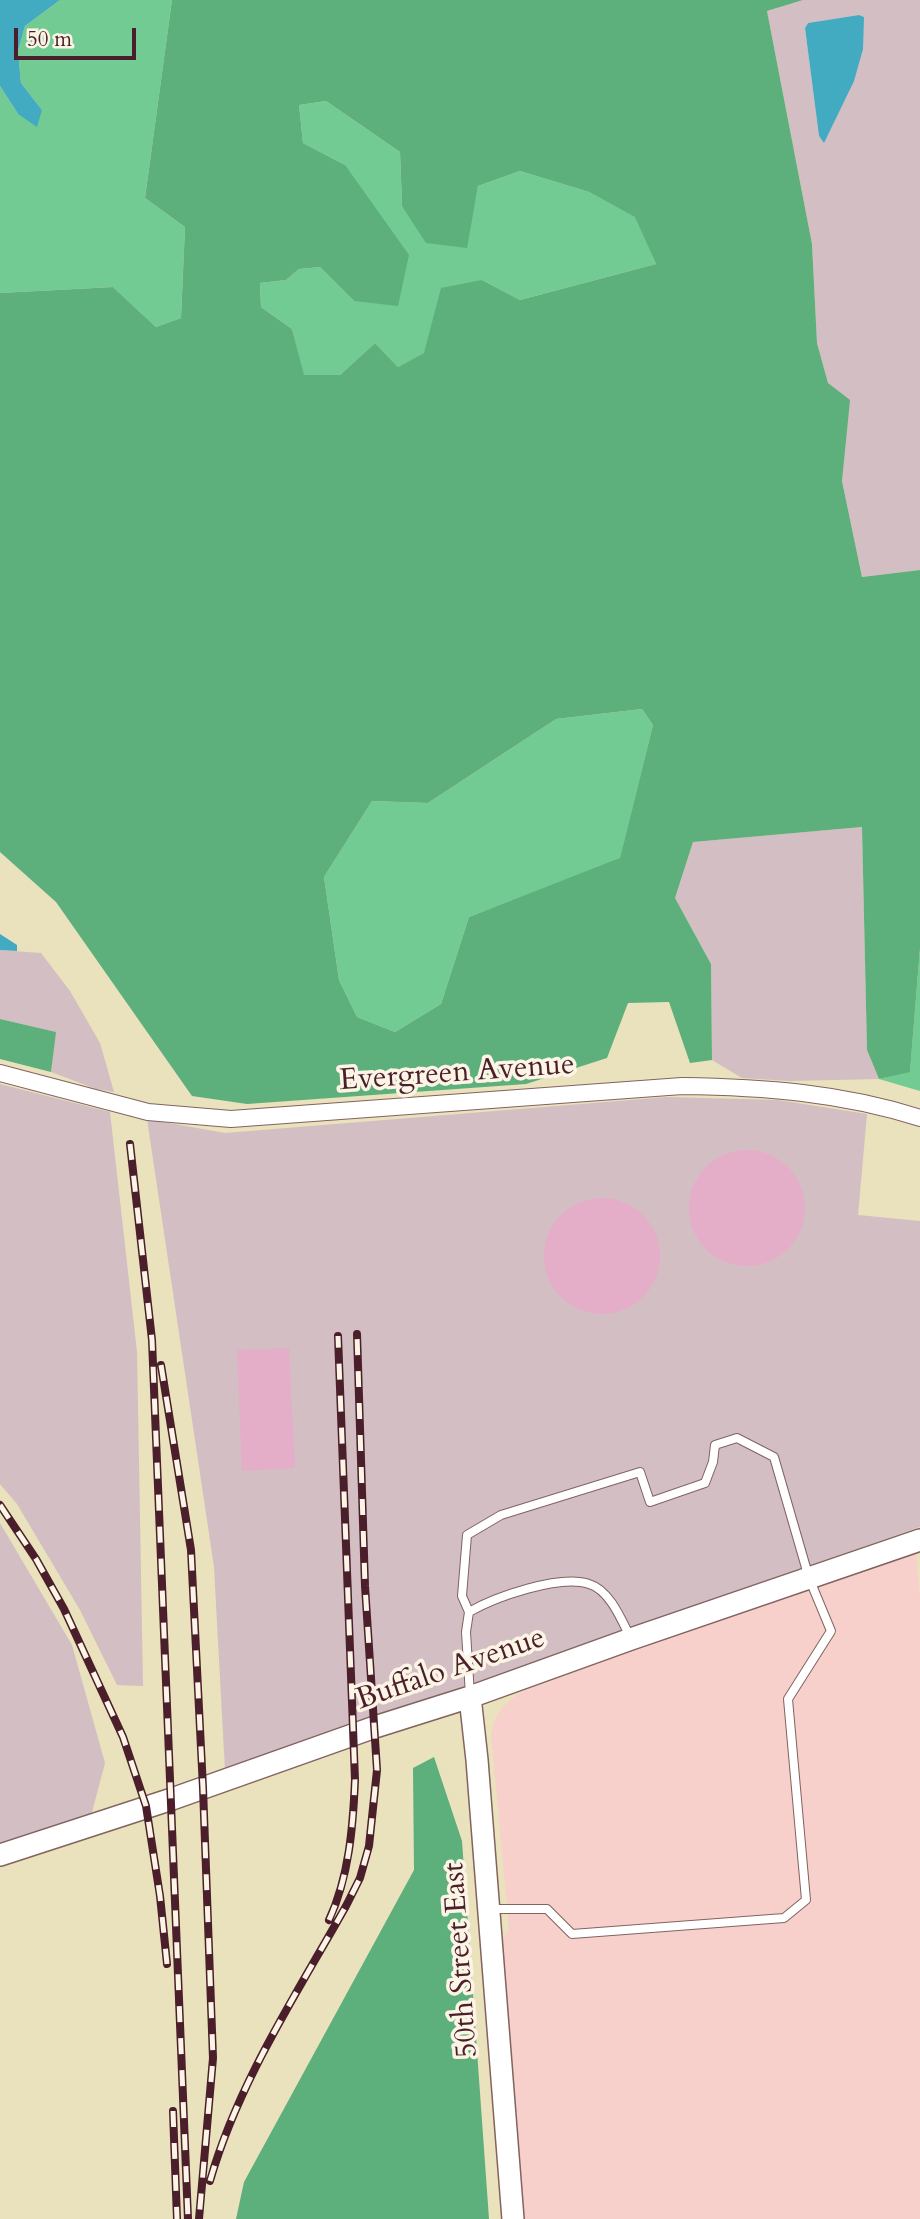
<!DOCTYPE html>
<style>
body{margin:0}
#map{position:relative;width:920px;height:2219px;overflow:hidden;background:#eae1bd;font-family:Cardo,serif}
canvas{display:block}
.scale{position:absolute;left:14px;top:28px;width:122px;height:32px;box-sizing:border-box;border:4px solid #4a1f2b;border-top:0;padding-left:9px;font-size:21px;line-height:24px;white-space:nowrap;color:#4a1f2b;-webkit-text-stroke:5px #fcf5e5;paint-order:stroke}
</style>
<div id="map">
<canvas width="920" height="2219"></canvas>
<div class="scale">50 m</div>
</div>
<script>
const g = document.querySelector('canvas').getContext('2d');
g.lineJoin = 'round';
function paint(path, color) { g.fillStyle = color; g.fill(path, 'evenodd'); }
function strokePath(path, color, width, dash) { g.strokeStyle = color; g.lineWidth = width; g.lineCap = dash ? 'butt' : 'round'; g.setLineDash(dash || []); g.stroke(path); }
function label(font, color, halo, rows, align = 'center') {
  g.font = font + ' Cardo,serif'; g.lineWidth = 7; g.setLineDash([]); g.textBaseline = 'middle'; g.strokeStyle = halo; g.fillStyle = color; for (const [text, x, y, turn = 0] of rows) {
    g.save(); g.translate(x, y); g.rotate((+turn || 0) * Math.PI / 180); g.textAlign = isNaN(turn) ? turn : align; if (halo) g.strokeText(text, 0, 0); g.fillText(text, 0, 0); g.restore();
  }
}
const built = new Path2D(`
 M916 1553 920 1599V2219H521L498 1942 509 1930 491 1734 495 1719 502 1708 518 1694 550 1676Z`);
const industrial = new Path2D(`
 M803 0H920V570L862 577 842 481 849 401 828 383 817 343 812 244 767 11ZM859 15 864 17 824 142 819 136 805 28 808 23Z
 M862 827 867 1050 879 1079 789 1081 742 1078 712 1060 711 964 675 898 693 842Z
 M0 950 41 953 70 991 100 1043 114 1092 96 1089 51 1072 55 1032 0 1019Z
 M0 1084 110 1112 137 1352 143 1686 117 1685 80 1610 17 1504 0 1484Z
 M667 1097 778 1100 867 1114 858 1215 920 1221V1527L225 1770 214 1567 147 1119 225 1133Z
 M0 1523 72 1645 105 1763 91 1816 0 1845Z`);
const green = new Path2D(`
 M60 0H172L145 198 185 227 181 318 156 327 113 287 0 293V86L18 114 42 110 21 83 18 51 25 26Z
 M326 101 400 152 402 206 466 247 478 186 520 171 589 192 636 217 656 264 520 300 482 280 425 353 398 367 375 343 340 375H303L292 329 261 307 260 283 286 280 299 269 320 267 354 301 345 165 303 143 299 105Z
 M642 709 653 725 620 859 469 917 441 1004 395 1032 357 1017 339 980 324 877 372 801 428 803 556 719Z
 M920 948V1091L879 1079 910 1071Z`);
const forest = new Path2D(`
 M172 0H803L767 11 812 244 817 343 828 383 850 400 842 481 862 577 920 570V948L910 1072 879 1079 867 1050 862 827 693 842 675 898 711 964 712 1060 690 1063 669 1002 628 1003 607 1058 526 1084 247 1104 192 1096 56 902 0 852V293L113 287 156 327 181 318 185 227 145 198ZM326 101 400 152 402 206 426 243 467 248 478 186 520 171 589 192 635 217 656 264 520 300 482 280 441 288 424 353 398 367 375 343 340 375H304L292 329 261 307 260 283 286 280 299 269 320 267 354 301 398 306 409 255 345 165 303 143 299 105ZM642 709 653 725 620 858 469 917 441 1004 395 1032 357 1017 339 980 324 877 372 801 428 803 556 719Z
 M0 1019 56 1032 51 1072 0 1059Z
 M434 1757 462 1841 489 2219H236L244 2182 414 1870 413 1768Z`);
const water = new Path2D(`
 M0 0H60L25 26 18 51 21 83 42 110 37 127 18 114 0 86Z
 M859 15 864 17 863 49 854 81 824 143 819 136 805 28 808 23Z
 M0 934 17 945V951L0 950Z`);
const building = new Path2D(`
 M689 1208a58 58 0 1 1 116 0a58 58 0 1 1-116 0Z
 M544 1256a58 58 0 1 1 116 0a58 58 0 1 1-116 0Z
 M289 1348 295 1468 242 1471 237 1350Z`);
const service = new Path2D(`
 M469 1612 462 1596 467 1535 501 1515 640 1472 650 1502 705 1483 713 1462 715 1445 737 1438 774 1457 809 1578 831 1631 788 1699 806 1900 784 1918 572 1934 547 1909H491
 M470 1695 466 1632 469 1612C495 1597 560 1574 589 1584 610 1590 622 1621 631 1639`);
const minor = new Path2D(`
 M0 1073 148 1112 231 1119 682 1086C763 1087 843 1093 920 1118`);
const tertiary = new Path2D(`
 M470 1697 477 1760 513 2219
 M0 1855 172 1799 375 1727 470 1697 631 1639 920 1540`);
const rail = new Path2D(`
 M130 1144 152 1340 188 2219
 M161 1365 191 1550 203 1788 213 2058 199 2219
 M0 1505 36 1559 64 1609 123 1737 146 1806 160 1896 167 1964
 M329 1920C349 1877 353 1827 355 1780L338 1336
 M173 2111 177 2219
 M210 2181C238 2083 296 1995 346 1906L360 1878 369 1846 377 1770 365 1586 357 1334`);
const streetNames = [
 ["Evergreen Avenue",457,1074,-4],
 ["Buffalo Avenue",451,1670,-19],
 ["50th Street East",462,1960,-94]
];
paint(built, '#f7d0cc');
paint(industrial, '#d2bec3');
paint(green, '#72cb92');
paint(forest, '#5daf7c');
paint(water, '#42abc2');
paint(building, '#e5aec8');
strokePath(service, '#82635e', 10);
strokePath(minor, '#82635e', 18);
strokePath(tertiary, '#82635e', 24);
strokePath(service, '#fff', 8);
strokePath(minor, '#fff', 16);
strokePath(tertiary, '#fff', 21);
strokePath(rail, '#4a1f2b', 8);
strokePath(rail, '#fcf5e5', 5, [16]);
label('30px', '#4a1f2b', '#fcf5e5', streetNames);
</script>
